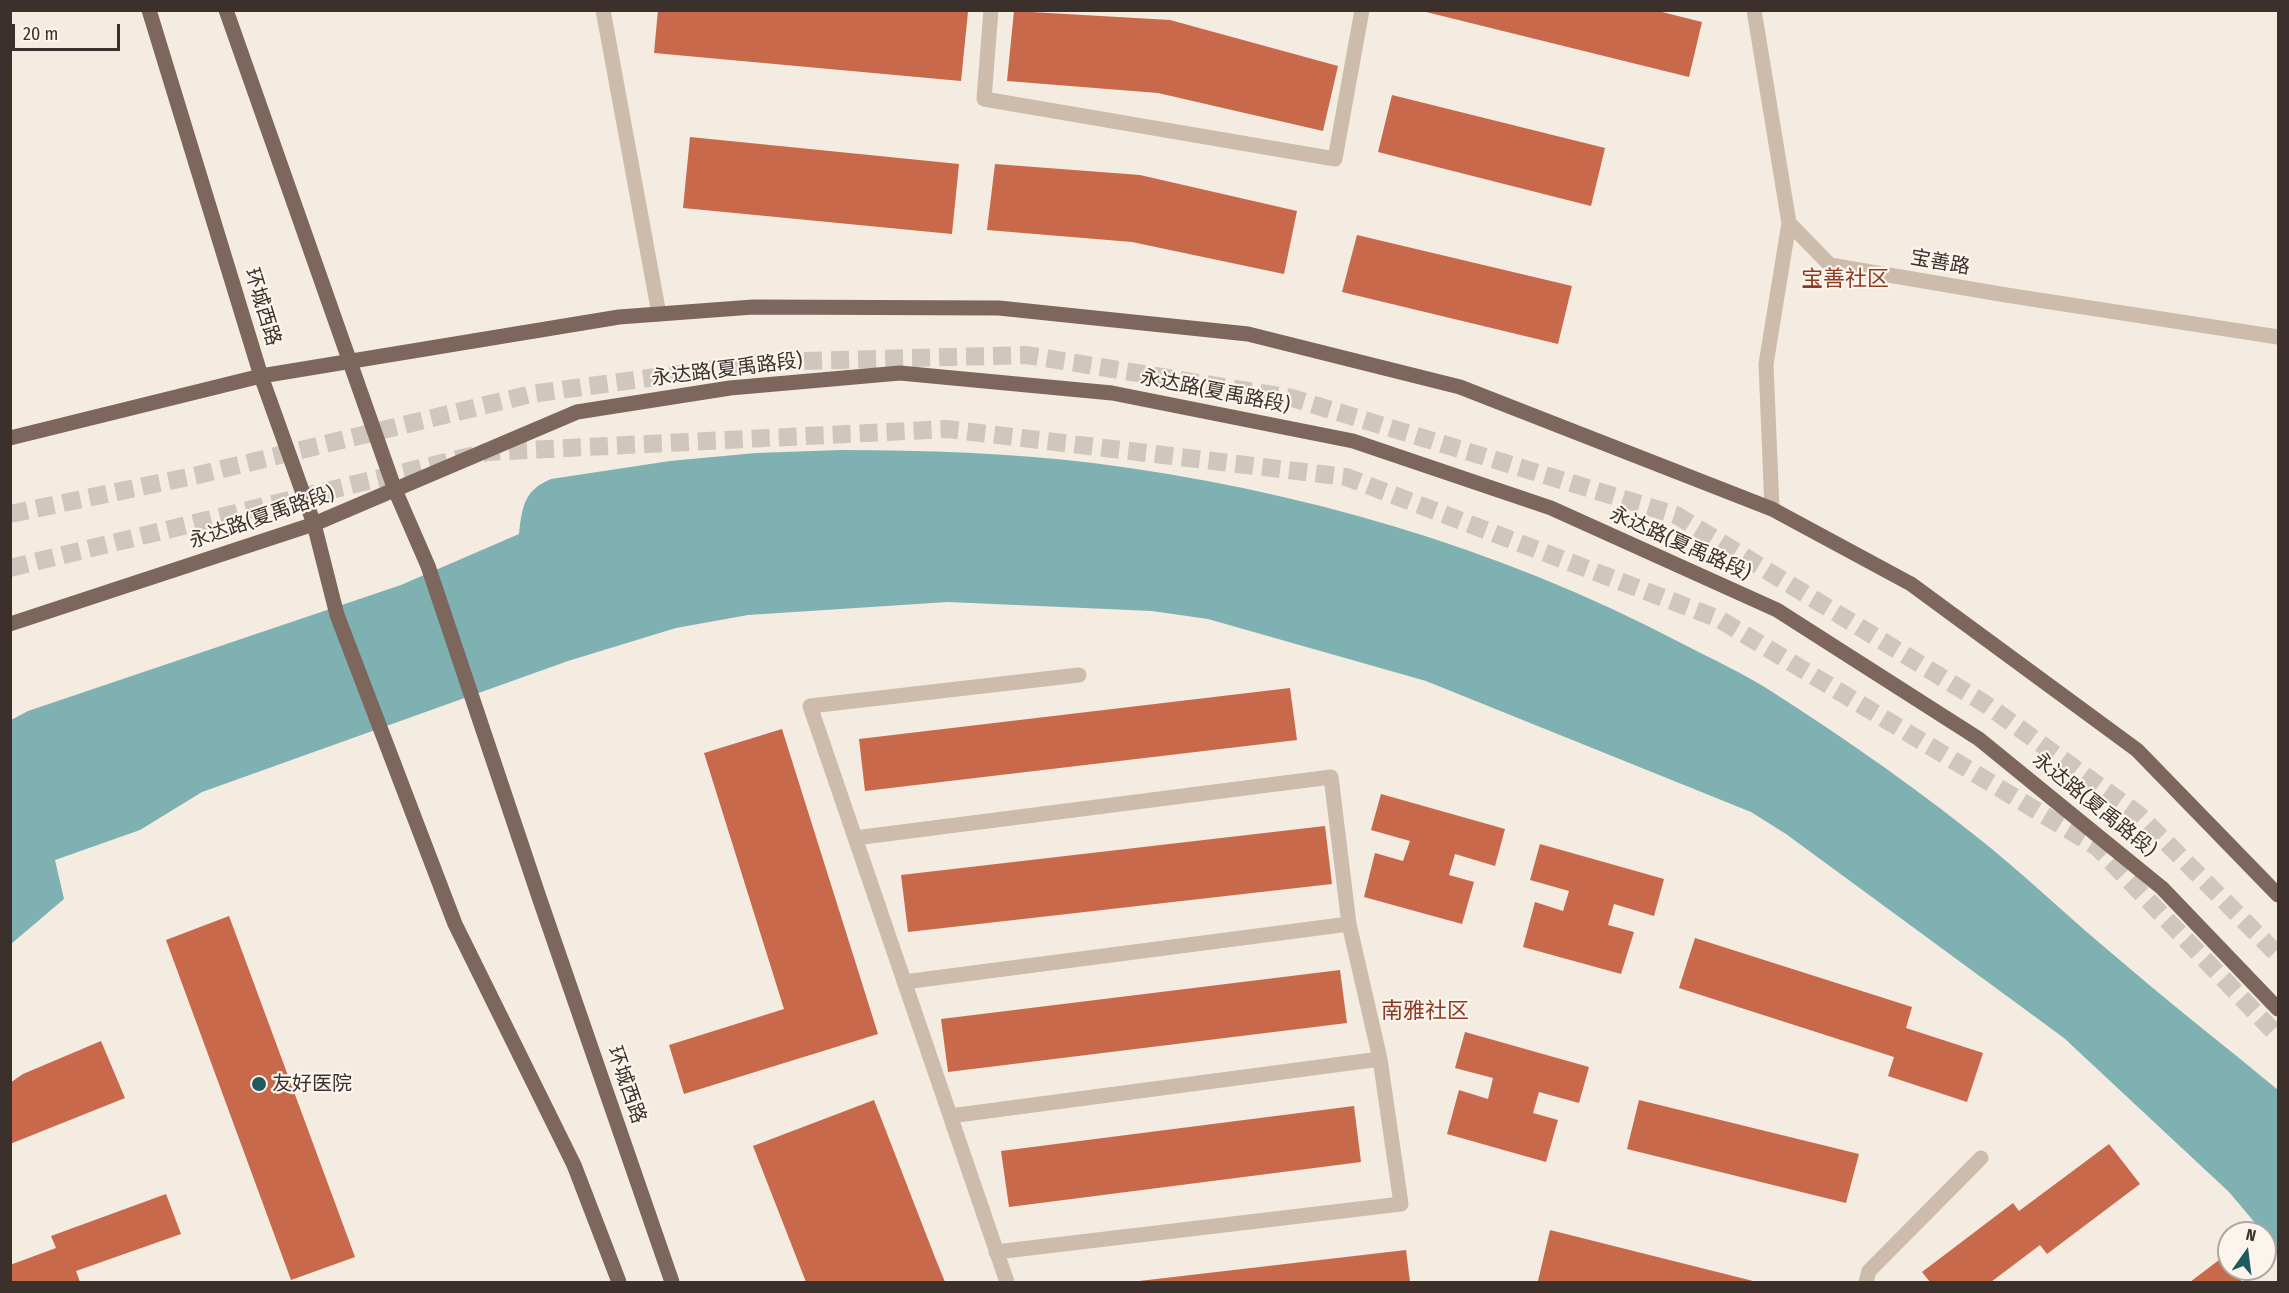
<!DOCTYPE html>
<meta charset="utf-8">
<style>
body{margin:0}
#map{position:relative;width:2289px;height:1293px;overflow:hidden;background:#f4ebe1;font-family:"Fira Sans Condensed",sans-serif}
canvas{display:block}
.frame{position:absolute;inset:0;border:12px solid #3b302b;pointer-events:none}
.north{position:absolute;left:2217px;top:1221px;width:60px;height:60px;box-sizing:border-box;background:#fbf5ee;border:2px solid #aea6a0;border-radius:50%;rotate:14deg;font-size:16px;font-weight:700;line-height:24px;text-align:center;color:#3b302b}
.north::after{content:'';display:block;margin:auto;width:21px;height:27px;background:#1f5a5e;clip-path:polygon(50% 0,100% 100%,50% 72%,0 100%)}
.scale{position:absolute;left:12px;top:24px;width:108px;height:27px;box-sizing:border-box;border:3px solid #3b302b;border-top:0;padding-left:8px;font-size:18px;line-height:21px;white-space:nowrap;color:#3b302b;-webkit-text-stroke:4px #fbf5ee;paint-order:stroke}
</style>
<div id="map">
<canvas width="2289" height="1293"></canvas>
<div class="frame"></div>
<div class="north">N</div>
<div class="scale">20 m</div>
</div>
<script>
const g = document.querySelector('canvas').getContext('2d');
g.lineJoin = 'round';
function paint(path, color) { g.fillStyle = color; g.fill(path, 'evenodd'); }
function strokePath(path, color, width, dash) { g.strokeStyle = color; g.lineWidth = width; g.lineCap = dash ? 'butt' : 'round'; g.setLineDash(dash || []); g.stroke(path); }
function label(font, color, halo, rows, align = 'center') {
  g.font = font + ' "Fira Sans Condensed","Noto Sans SC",sans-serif'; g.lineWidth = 4.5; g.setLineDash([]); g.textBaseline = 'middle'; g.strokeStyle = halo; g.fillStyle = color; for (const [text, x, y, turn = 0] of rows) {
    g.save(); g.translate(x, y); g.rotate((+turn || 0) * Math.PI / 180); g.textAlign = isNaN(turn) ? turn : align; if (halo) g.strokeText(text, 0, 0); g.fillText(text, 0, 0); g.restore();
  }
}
const water = new Path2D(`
 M841 450C925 450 1009 453 1093 463 1297 489 1499 547 1681 643 1712 659 1745 674 1774 693 1849 741 1923 793 1992 849 2034 884 2073 921 2115 956 2168 1002 2224 1045 2278 1090V1250L2229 1192 2064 1038 1786 834 1751 812 1426 681 1208 619 1152 611 948 602 748 615 676 628 568 661 202 792 140 830 55 860 64 899 11 944V720L28 711 401 585 519 534C522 507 524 490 551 479L670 461 756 453Z`);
const building = new Path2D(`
 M658 10 968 12 961 81 654 53Z
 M1418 10H1654L1702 22 1689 77Z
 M1014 11 1170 20 1338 66 1323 131 1158 93 1007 81Z
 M1392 95 1605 148 1591 206 1378 152Z
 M690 137 959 164 952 234 683 208Z
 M995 164 1140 175 1297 211 1284 274 1132 242 987 230Z
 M1357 235 1572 286 1558 344 1342 292Z
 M1290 688 1297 740 865 791 859 739Z
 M782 729 878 1034 684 1094 669 1045 784 1009 704 753Z
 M1381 794 1505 829 1495 866 1455 854 1449 875 1474 882 1462 924 1364 897 1375 853 1403 861 1410 841 1371 830Z
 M1325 826 1332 884 908 932 901 875Z
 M1540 844 1664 879 1654 916 1614 904 1608 925 1634 932 1621 974 1523 947 1535 902 1563 911 1569 891 1530 880Z
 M229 916 355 1257 291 1280 166 940Z
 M1695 938 1912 1007 1906 1028 1983 1053 1967 1102 1888 1076 1894 1057 1679 988Z
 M1340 970 1347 1023 948 1072 941 1019Z
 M1465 1032 1589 1067 1579 1103 1539 1092 1533 1113 1558 1120 1546 1162 1447 1134 1459 1090 1488 1099 1493 1078 1455 1068Z
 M101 1041 125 1098 10 1144V1083L23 1074Z
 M874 1100 936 1260 945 1282H806L753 1146Z
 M1639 1100 1859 1154 1846 1203 1627 1149Z
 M1354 1106 1361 1162 1009 1207 1001 1151Z
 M2109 1144 2140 1184 2047 1254 2040 1245 1991 1282H1930L1922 1272 2013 1203 2019 1211Z
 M166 1194 181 1234 76 1271 80 1282H10V1265L56 1248 51 1236Z
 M1550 1230 1757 1282H1545L1538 1281Z
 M1406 1250 1410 1282H1140L1139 1281Z
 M2223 1257 2229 1265V1269H2232L2242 1282H2190Z`);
const highwayTunnel = new Path2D(`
 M10 514 198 475 531 394 767 362 1026 355 1292 398 1676 515 1987 705 2138 814 2278 955
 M10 568 487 452 947 429 1346 477 1719 619 2097 847 2278 1036`);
const lane = new Path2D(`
 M603 10 659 314
 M991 10 984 99 1335 159 1362 10
 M855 838 1331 777 1349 924 1380 1059 1401 1204 996 1252
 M904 982 1349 924
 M950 1116 1380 1059
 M1007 1282 810 706 1079 675
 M1866 1282 1869 1271 1981 1158`);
const street = new Path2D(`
 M1754 10 1789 223 1830 265 2006 295 2278 337
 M1772 509 1766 364 1789 223`);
const primary = new Path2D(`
 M149 10 261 376 314 524 337 615 455 924 574 1165 619 1282
 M226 10 395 490 428 566 540 900 672 1282
 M10 438 261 376 619 317 753 307 999 308 1248 334 1460 387 1772 509 1911 584 2137 750 2278 895
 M10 624 314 524 577 412 730 388 900 373 1112 393 1353 441 1551 508 1777 610 1979 739 2162 888 2278 1009`);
const markers = [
 [259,1084,8,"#1f5a5e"]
];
const streetNames = [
 ["宝善路",1940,263,10],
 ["环城西路",262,307,73],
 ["永达路(夏禹路段)",727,370,-7],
 ["永达路(夏禹路段)",1215,392,11],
 ["永达路(夏禹路段)",262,518,-19],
 ["永达路(夏禹路段)",1680,544,24],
 ["永达路(夏禹路段)",2094,805,39],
 ["环城西路",626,1085,71]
];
const poiNames = [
 ["友好医院",272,1084]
];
const quarterNames = [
 ["宝善社区",1845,280],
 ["南雅社区",1425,1012]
];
paint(water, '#7fb0b2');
paint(building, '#c8694b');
strokePath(highwayTunnel, '#cfc6bd', 18, [18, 9]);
strokePath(lane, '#cdbbac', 15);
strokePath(street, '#cdbbac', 15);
strokePath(primary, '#7d675c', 15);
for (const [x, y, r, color] of markers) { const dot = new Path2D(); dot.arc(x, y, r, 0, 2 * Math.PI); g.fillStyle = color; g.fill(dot); strokePath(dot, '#fbf5ee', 2); }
label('20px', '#3b302b', '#fbf5ee', streetNames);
label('20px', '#3b302b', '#fbf5ee', poiNames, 'left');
label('22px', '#8c3b22', '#fbf5ee', quarterNames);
</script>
